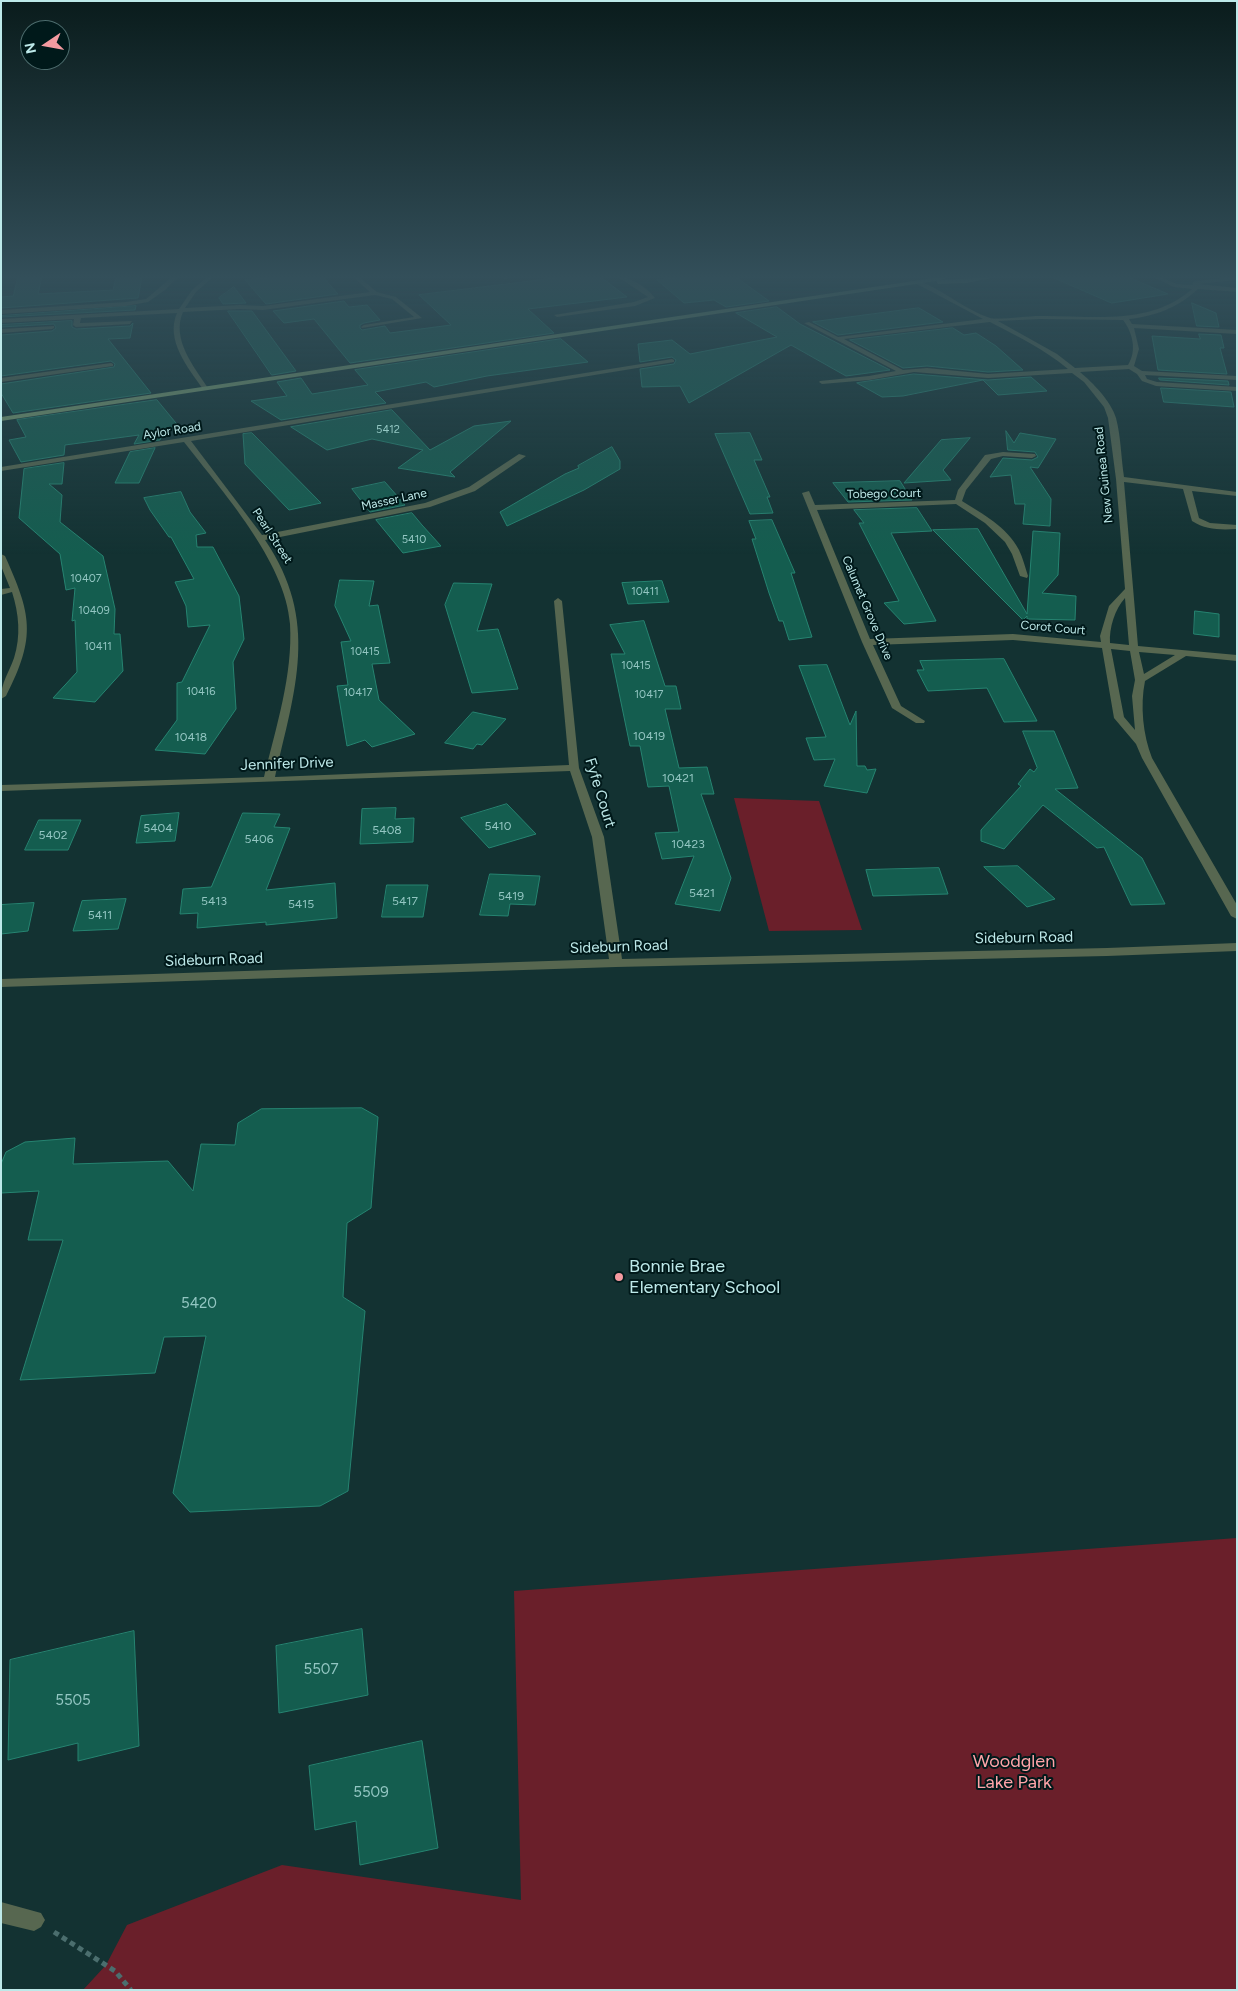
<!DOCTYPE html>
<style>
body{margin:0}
#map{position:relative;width:1238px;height:1991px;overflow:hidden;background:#133232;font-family:Figtree,sans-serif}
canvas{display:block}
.frame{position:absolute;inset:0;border:2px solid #bde9e9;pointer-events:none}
.north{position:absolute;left:20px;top:20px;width:50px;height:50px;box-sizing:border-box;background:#00191a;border:1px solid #4c6c6d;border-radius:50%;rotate:258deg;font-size:14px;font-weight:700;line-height:20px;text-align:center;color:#bde9e9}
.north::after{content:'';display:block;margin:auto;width:18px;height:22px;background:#f49aa0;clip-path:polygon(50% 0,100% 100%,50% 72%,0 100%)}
</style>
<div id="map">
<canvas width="1238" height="1991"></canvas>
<div class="frame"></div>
<div class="north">N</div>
</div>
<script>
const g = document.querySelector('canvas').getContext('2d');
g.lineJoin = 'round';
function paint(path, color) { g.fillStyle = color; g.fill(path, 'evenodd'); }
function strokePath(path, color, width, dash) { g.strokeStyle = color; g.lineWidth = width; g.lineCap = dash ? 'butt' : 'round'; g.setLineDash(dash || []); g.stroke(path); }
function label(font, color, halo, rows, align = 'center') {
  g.font = font + ' Figtree,sans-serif'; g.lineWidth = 4; g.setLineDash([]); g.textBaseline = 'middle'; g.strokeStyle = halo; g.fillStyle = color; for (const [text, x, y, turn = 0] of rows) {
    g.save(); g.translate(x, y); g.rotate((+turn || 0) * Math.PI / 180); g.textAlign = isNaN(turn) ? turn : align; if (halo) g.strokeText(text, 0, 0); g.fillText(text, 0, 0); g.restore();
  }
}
const green = new Path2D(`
 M734 798 819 801 862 930 769 931Z
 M1237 1538V1990H83L106 1965 127 1925 282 1865 521 1900 514 1591Z`);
const building = new Path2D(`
 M18 277H42L38 294 113 290 116 277H142L138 298 1 308V297L13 296Z
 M275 277H323L338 294 266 304 245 280Z
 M563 277H601L627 297 528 309 554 333 350 363 314 319 284 323 273 311 344 301 349 307 367 305 380 320 364 323 360 325V328L362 330 385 326 390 333 451 325 419 295Z
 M686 277H736L769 301 726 307 714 300 684 303 657 280Z
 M1052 277H1128L1168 294 1112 303Z
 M234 287 246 303 223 304 219 298Z
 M1192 303 1216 313 1219 327 1197 326Z
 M136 306 135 310 1 317V316Z
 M777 307 800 324 890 370 846 376 791 345 689 403 680 386 642 387 640 369 674 364 676 360 672 357 640 362 638 344 672 340 690 354 777 337 736 313Z
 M919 308 943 322 838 335 813 322Z
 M228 311H252L296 371 272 375Z
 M72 321V327L76 329 130 326 133 323 130 338 108 339 151 393 13 413 1 393V384L114 367 115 364 111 361 1 376V335L52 331 56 328 54 324 1 327V325Z
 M953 328 964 335 976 333 996 346 1023 370 988 372 927 366 903 368 850 340Z
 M1199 334 1221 335 1224 348H1220L1227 374 1158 370 1152 336 1200 339Z
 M561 339 588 362 487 376 434 387 426 382 375 392 386 403 281 420 251 401 287 396 277 382 301 378 312 394 368 385 355 370Z
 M914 374 988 380 1031 377 1047 391 998 395 983 380 903 396 882 397 857 383Z
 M1159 378 1228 381 1229 385 1160 380Z
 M1161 388 1231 392 1234 407 1164 402Z
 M157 400 180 428 163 432 160 440 134 444 139 435 65 445 64 455 21 462 9 440 26 437 17 420Z
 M392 410 430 450 474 426 511 421 450 472 455 477 398 468 423 450 372 439 327 450 291 427Z
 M1006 431 1014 443 1020 433 1056 439 1038 468 1030 467 1051 499 1050 526 1023 524 1025 504H1015L1011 475 990 477 1003 458 1032 460 1038 457 1035 452 1008 450Z
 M252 433 321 503 289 510 245 464 243 434Z
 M750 433 762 460H754L770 497H767L773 513 750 514 715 434Z
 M970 438 943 470 951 480 904 483 941 440Z
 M612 447 620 461V469L584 490 507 526 500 512 565 474 579 468 578 466Z
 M155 448 139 483H115L130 452Z
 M64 463 62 484H49L62 495 60 522 103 556 115 609 114 634H120L123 671 95 702 53 698 77 672 75 620 72 621 75 588 66 590 60 554 19 518 24 469Z
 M900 481 912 500 848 502 833 483Z
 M385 482 405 505 370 512 352 489Z
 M181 492 190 512 206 533 196 535 197 547H213L239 596 244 639 233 662 236 709 205 754 155 750 177 720V683L182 682 210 625 188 627 186 606 175 582 194 579 171 537H169L150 510 144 498Z
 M917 508 932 531 891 533 936 621 904 624 884 603 899 601 859 523H864L854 510Z
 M412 513 422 525 441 546 403 553 376 520Z
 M772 520 795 573H791L812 637 789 640 783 621H779L769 593 752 539H756L749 521Z
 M978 529 1027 614 1033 531 1060 533 1058 575 1042 593 1076 596 1075 620 1027 619V616L1023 620 933 530Z
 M340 580 374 581 369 606 378 605 390 663 372 664 379 700 415 734 372 747 365 740 347 746 337 686 348 685 341 642 351 641 335 606Z
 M662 581 669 602 628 604 622 583Z
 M454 583 492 584 477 631 498 629 518 689 472 693 445 605Z
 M1195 611 1219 614V637L1194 634Z
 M644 621 665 686H676L681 709H665L679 768 707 767 714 794H701L731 878 720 911 675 904 694 856 662 859 655 833 679 832 669 786 648 787 640 746H630L611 654H625L610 625Z
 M1004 659 1037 721 1004 722 987 688 928 691 917 670H924L920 661Z
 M827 665 850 725 856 711 857 766H865L867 770 876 769 867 793 824 786 835 759 814 760 806 738 826 737 799 666Z
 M473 712 506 719 482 745 477 744 473 749 445 743Z
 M1023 731H1054L1078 788 1055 789 1142 858 1165 904 1131 905 1104 847 1097 848 1043 805 1004 849 981 841V830L1021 786 1018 784 1030 769 1034 772 1037 768Z
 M507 804 536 834 489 848 461 818Z
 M396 808 395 819 414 818 413 842 360 844 362 809Z
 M179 813 175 841 136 843 141 816Z
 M243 813 280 814 274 827 290 828 266 890 335 883 337 918 266 925V922L197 928 198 913 180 914 183 889 211 887Z
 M39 820H81L68 850H25Z
 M1018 866 1055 899 1027 907 984 867Z
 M939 868 948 894 873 896 866 870Z
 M490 874 540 876 535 905 510 904 508 916 480 915Z
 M387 885H428L423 917H382Z
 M126 899 118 929 73 931 82 901Z
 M34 903 28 931 1 934V905Z
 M362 1108 378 1117 371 1208 347 1223 343 1297 365 1311 348 1491 320 1506 190 1512 173 1493 206 1336 164 1337 155 1373 20 1380 63 1240H28L39 1191 1 1193V1164L6 1152 25 1142 75 1138 73 1164 168 1161 193 1191 201 1144 235 1145 238 1123 261 1109Z
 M362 1629 368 1695 279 1713 276 1646Z
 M134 1631 139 1746 78 1761V1743L8 1760 10 1660Z
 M422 1741 438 1848 360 1865 356 1821 315 1830 309 1766Z`);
const path = new Path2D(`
 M54 1932 115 1971 131 1990`);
const minor = new Path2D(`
 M172 277H178L165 290 148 302 126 306 1 314V310L126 302 146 299Z
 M207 277H213L196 292 185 308 240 305 263 306 370 292 353 277H359L377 292 396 297 422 318 362 328 361 327 364 325 414 317 392 299 375 295 263 310 240 309 183 312C171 339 194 367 208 388L205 390 203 389C188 368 165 340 177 313L81 318 80 323 132 321 130 324 76 327 73 325 74 319 1 323V319L179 309 192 290Z
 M496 277H509L506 279Z
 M618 277C630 276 648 288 655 298L635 306 557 317 554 315 634 302 648 297Z
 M1153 277H1160L1177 284 1193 285 1192 283 1195 281 1237 277V280L1199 284 1237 288V292L1198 289C1178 308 1155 316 1129 319L1132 324 1237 330V334L1134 328 1139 349 1134 366 1142 371 1237 376V380L1145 375 1147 379 1157 382 1237 387V391L1156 386 1142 381 1137 374 1129 369 1080 372C1093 383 1111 401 1116 418 1121 437 1121 458 1124 477L1237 492V496L1192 491 1199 518 1210 523 1237 525V529C1221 530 1206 530 1192 521L1183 489 1124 482 1138 646 1237 655V661L1186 656 1145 681C1140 706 1143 735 1152 758L1237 905V919L1231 916 1142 758 1136 744 1114 718 1102 648 1013 640 873 645 901 706 925 721 924 723H916L892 708 862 642 802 493 809 491 815 505 955 500 958 490 985 455 1003 452 1035 454 1036 456 1032 458 1003 456 991 459 966 490 962 501C983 514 1007 527 1019 550 1023 558 1025 567 1028 576L1027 578 1020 576 1012 554 1005 542 985 523 956 504 817 510 870 639 1013 634 1101 642 1100 636 1109 606 1125 589 1116 479 1108 418 1104 407 1084 382 1072 373 988 378 914 372 869 380 822 384 819 382 820 381 869 376 896 371 804 323 809 322 838 337 983 319 917 284 919 281C944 290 965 310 990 318 999 320 1028 316 1039 316 1091 315 1149 327 1192 289L1174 287ZM1041 319 1123 320C1133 333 1137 351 1128 365L1075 368 1057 354 998 321ZM990 322C1017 336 1044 349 1068 369L988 374 927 368 903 370 844 339ZM1125 598 1129 645 1110 643C1109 628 1115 609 1125 598ZM1111 649 1130 651 1135 680 1132 696 1135 730 1124 717ZM1139 652 1175 655 1144 674Z
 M54 326V328L52 329 1 333V329Z
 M672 359 674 360V362L191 441 262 535 425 503 469 487 519 454 526 456 475 491 430 507 265 540C320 621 295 689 275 777L569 765 554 601 558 598 562 601 579 768 604 837 622 959 1107 948 1237 943V951L1107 956 616 967 1 987V979L609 959 592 837 570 771 1 791V785L264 777C276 727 293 675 290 624 286 562 221 490 184 442L1 471V467Z
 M111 363 113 364V366L1 382V378Z
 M1 554 5 556C31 614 37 636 6 696L1 699C1 682 9 673 14 658 21 636 19 614 12 592L1 595V589L10 588 1 566Z
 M1 1902 41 1913 45 1920 41 1927 34 1931 1 1923Z`);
const major = new Path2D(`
 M940 277H950L940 280 996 277 967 283 938 284 936 281 1 421V417Z`);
const markers = [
 [619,1277,5,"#f49aa0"]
];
const farNumbernames = [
 ["5412",388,430],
 ["5410",414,540],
 ["10407",86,579],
 ["10411",645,592],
 ["10409",94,611],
 ["10411",98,647],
 ["10415",365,652],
 ["10415",636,666],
 ["10416",201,692],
 ["10417",358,693],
 ["10417",649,695]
];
const farStreetnames = [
 ["Aylor Road",172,431,-9],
 ["New Guinea Road",1104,475,-96],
 ["Tobego Court",884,494,-1],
 ["Masser Lane",394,500,-12],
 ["Pearl Street",272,536,57],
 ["Calumet Grove Drive",867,608,67],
 ["Corot Court",1053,628,5]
];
const numberNames = [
 ["10419",649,736],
 ["10418",191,737],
 ["10421",678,778],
 ["5410",498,826],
 ["5404",158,828],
 ["5408",387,830],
 ["5402",53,835],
 ["5406",259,839],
 ["10423",688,844],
 ["5421",702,893],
 ["5419",511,896],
 ["5413",214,901],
 ["5417",405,901],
 ["5415",301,904],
 ["5411",100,915]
];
const streetNames = [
 ["Jennifer Drive",287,764,-2],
 ["Fyfe Court",600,793,73],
 ["Sideburn Road",1024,938,-1],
 ["Sideburn Road",619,947,-2],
 ["Sideburn Road",214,960,-2]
];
const nearNumbernames = [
 ["5420",199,1304],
 ["5507",321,1670],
 ["5505",73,1701],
 ["5509",371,1793]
];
const nearPoinames = [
 ["Bonnie Brae",629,1267],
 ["Elementary School",629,1288]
];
const nearParknames = [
 ["Woodglen",1014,1762],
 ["Lake Park",1014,1783]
];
paint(green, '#6a1f2a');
paint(building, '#145d4f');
strokePath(building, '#268471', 1);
strokePath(path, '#4b6e6e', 5, [5.5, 4]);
paint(minor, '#576750');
paint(major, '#80a171');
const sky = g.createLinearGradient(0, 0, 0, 555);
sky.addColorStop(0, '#0a1c1c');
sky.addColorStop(0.5, '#334f5a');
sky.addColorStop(1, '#334f5a00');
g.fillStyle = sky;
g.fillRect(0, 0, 1238, 555);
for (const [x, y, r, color] of markers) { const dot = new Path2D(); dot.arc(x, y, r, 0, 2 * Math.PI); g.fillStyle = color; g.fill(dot); strokePath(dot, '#00191a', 2); }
label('11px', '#93c6c2', null, farNumbernames);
label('12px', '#bde9e9', '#00191a', farStreetnames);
label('12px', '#93c6c2', null, numberNames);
label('15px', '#bde9e9', '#00191a', streetNames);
label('15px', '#93c6c2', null, nearNumbernames);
label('18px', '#bde9e9', '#00191a', nearPoinames, 'left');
label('18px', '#ffa4a9', '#00191a', nearParknames);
</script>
